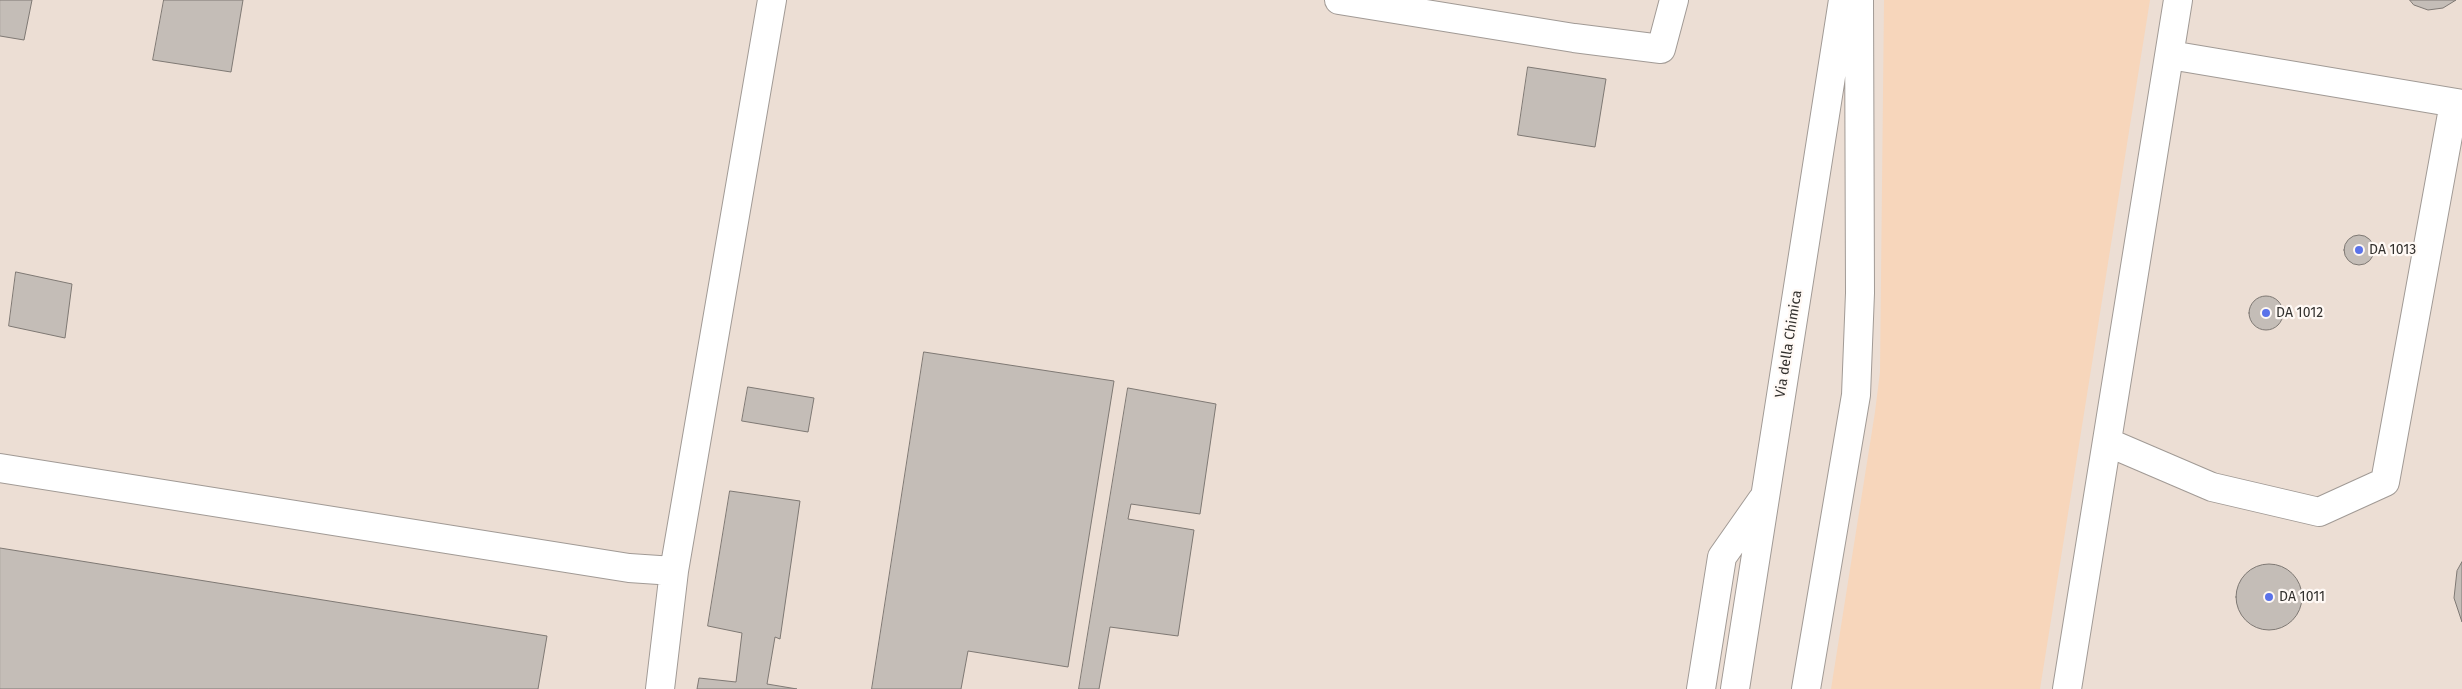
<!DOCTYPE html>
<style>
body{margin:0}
canvas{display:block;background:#f3ece6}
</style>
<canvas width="2462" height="689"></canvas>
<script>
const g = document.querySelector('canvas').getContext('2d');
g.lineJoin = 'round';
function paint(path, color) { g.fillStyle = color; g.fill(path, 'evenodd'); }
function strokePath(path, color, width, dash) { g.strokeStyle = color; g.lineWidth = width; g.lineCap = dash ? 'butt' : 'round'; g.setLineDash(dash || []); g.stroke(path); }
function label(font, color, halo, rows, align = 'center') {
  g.font = font + ' "Fira Sans",sans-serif'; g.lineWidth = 4.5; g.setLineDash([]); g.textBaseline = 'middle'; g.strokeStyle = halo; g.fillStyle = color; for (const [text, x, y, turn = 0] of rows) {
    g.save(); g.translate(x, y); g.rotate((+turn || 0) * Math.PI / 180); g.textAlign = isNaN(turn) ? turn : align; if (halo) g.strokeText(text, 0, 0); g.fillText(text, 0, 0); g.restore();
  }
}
const built = new Path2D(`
 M0 0H2462V689H0Z`);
const green = new Path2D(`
 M1884 0H2150L2040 689H1831L1875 412 1880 372Z`);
const building = new Path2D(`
 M0 0H32L24 40 0 36Z
 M164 0H243L231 72 153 60Z
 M2410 0H2456L2443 8 2428 10 2414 5Z
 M1528 67 1606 79 1595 147 1518 135Z
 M2344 250a15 15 0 1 1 30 0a15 15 0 1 1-30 0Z
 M16 272 72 284 65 338 9 326Z
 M2249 313a17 17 0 1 1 34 0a17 17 0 1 1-34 0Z
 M924 352 1114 381 1068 667 968 651 961 689H872Z
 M748 387 814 398 808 432 742 421Z
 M1128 388 1216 404 1200 514 1131 504 1128 519 1194 530 1178 636 1110 627 1099 689H1079Z
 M730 491 800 501 780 639 775 637 767 684 797 689H697L699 678 736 682 742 633 708 626Z
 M0 548 547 636 538 689H0Z
 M2462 562V622L2454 598 2457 571Z
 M2236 597a33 33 0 1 1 66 0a33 33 0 1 1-66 0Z`);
const minor = new Path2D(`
 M1339 0 1574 38 1661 49 1674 0
 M2170 55 2462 104
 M2107 442 2212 487 2319 512 2385 482 2454 103
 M0 468 629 568 674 571
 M660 689 674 571 772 0
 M1701 689 1722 557 1762 500
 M1735 689 1843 0
 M1806 689 1856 395 1860 293 1859 0
 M2067 689 2178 0`);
const markers = [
 [2359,250,5,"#5a72e9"],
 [2266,313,5,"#5a72e9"],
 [2269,597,5,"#5a72e9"]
];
const poiNames = [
 ["DA 1013",2369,250],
 ["DA 1012",2276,313],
 ["DA 1011",2279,597]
];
const streetNames = [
 ["Via della Chimica",1789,344,-81]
];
paint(built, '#ecded4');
paint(green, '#f7d6bb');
paint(building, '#c4bdb7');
strokePath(building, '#7f7974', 1);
strokePath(minor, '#a19a95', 30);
strokePath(minor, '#fff', 28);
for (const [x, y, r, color] of markers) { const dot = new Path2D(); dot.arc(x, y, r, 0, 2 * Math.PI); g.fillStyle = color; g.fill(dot); strokePath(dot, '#fff9f5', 2); }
label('14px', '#33312e', '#fff9f5', poiNames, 'left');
label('14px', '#33312e', '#fff9f5', streetNames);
</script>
